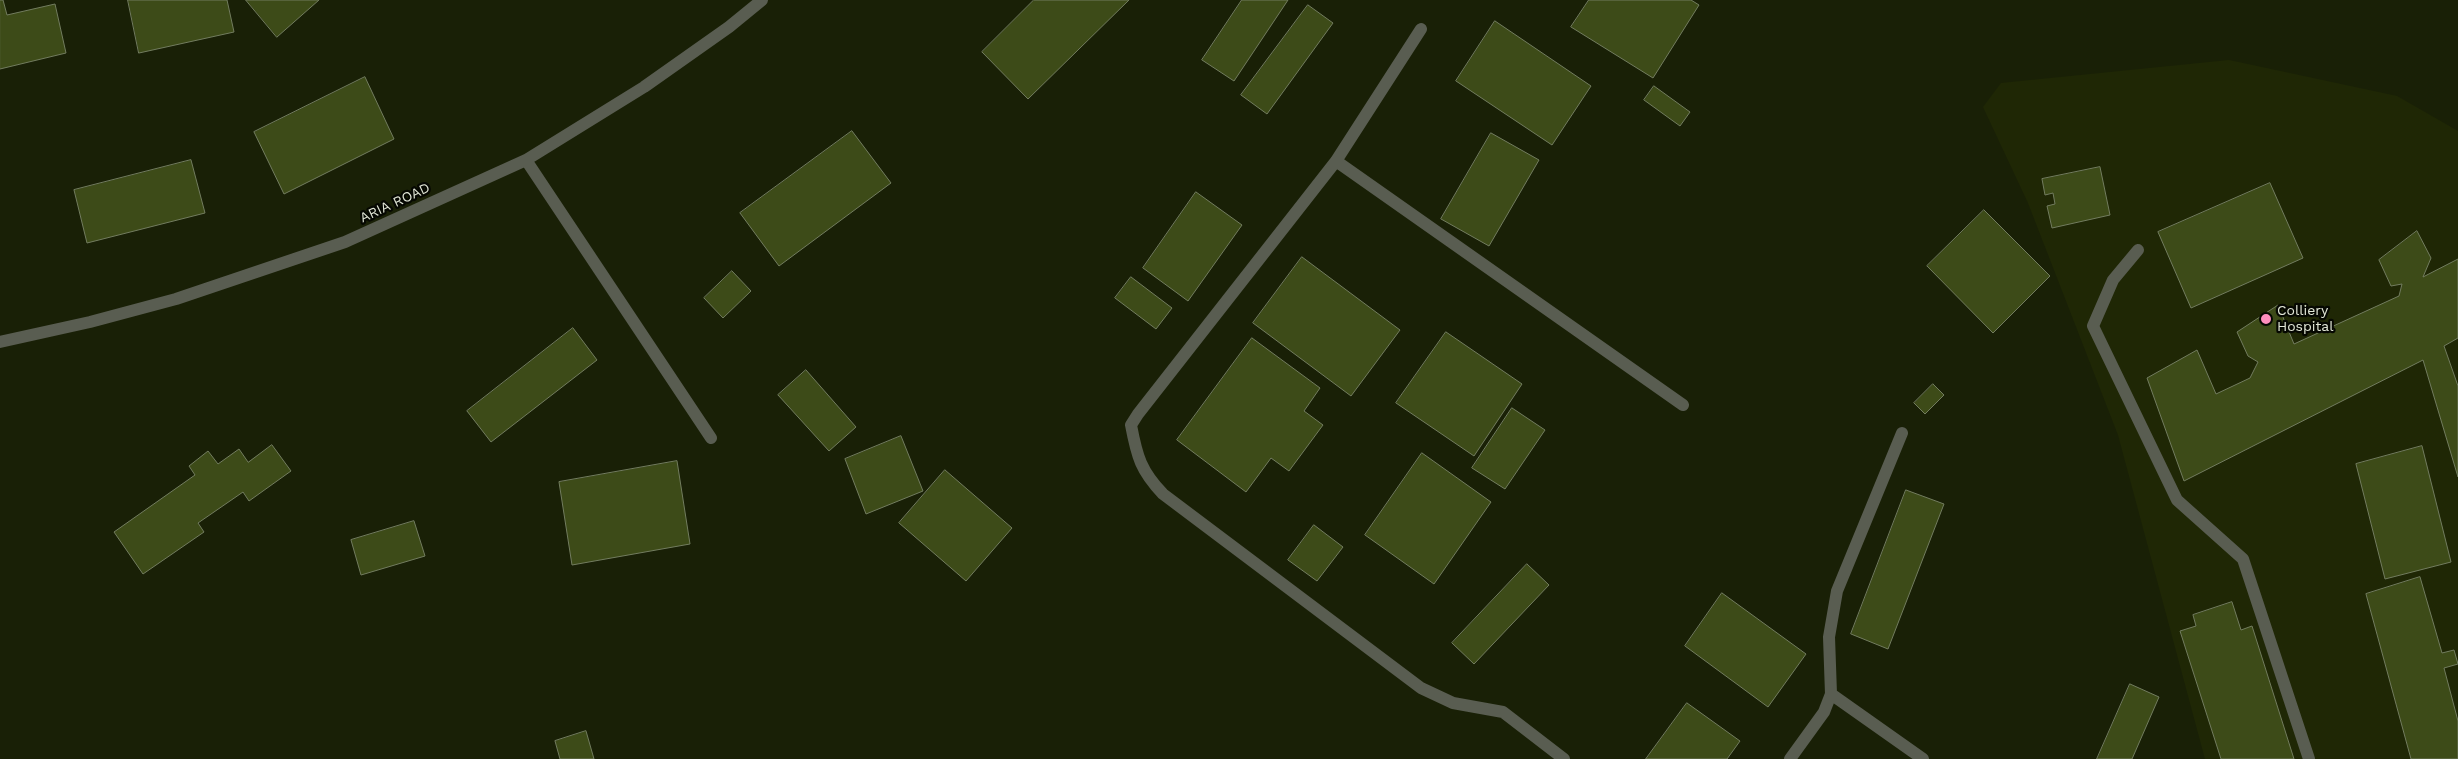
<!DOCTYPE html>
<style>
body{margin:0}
canvas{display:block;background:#192006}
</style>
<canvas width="2458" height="759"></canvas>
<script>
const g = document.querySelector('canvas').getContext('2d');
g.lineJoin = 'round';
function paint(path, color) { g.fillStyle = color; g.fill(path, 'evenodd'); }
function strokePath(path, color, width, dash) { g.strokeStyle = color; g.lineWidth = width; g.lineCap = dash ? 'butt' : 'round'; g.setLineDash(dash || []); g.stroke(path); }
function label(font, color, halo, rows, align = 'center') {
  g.font = font + ' "Work Sans",sans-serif'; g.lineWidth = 4.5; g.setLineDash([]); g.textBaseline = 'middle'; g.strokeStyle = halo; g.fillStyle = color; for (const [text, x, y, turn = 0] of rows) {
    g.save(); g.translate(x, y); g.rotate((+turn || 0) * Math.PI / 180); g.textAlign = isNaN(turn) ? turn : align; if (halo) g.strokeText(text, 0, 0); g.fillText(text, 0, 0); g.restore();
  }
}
const built = new Path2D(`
 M2229 60 2397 96 2458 131V759H2205L2118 435 2028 203 1983 107 2001 83Z`);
const building = new Path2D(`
 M0 0H3L7 15 55 4 66 53 0 69Z
 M128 0H227L234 32 139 53Z
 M246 0H319L277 37Z
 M1034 0H1129L1028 99 982 52Z
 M1242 0H1288L1234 81 1202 60Z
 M1589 0H1691L1699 5 1653 78 1571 27Z
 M1308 5 1333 23 1267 114 1241 95Z
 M1495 21 1591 86 1552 145 1456 81Z
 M365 77 394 139 284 194 254 132Z
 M1654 86 1690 112 1680 126 1644 100Z
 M852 131 891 183 779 266 740 213Z
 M1491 133 1539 160 1489 246 1441 219Z
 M191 160 205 213 87 243 74 190Z
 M2100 167 2110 215 2052 228 2047 206 2055 204 2053 193 2045 195 2042 179Z
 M2270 183 2303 258 2191 308 2158 232Z
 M1196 192 1242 225 1188 301 1143 268Z
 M1984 210 2050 276 1993 333 1927 266Z
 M2417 231 2431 258 2423 277 2458 259V338L2444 346 2458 386V477L2423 360 2184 481 2147 378 2197 350 2216 394 2250 378 2258 362 2248 356 2237 332 2278 305 2294 344 2399 296 2402 284 2391 286 2379 260Z
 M1302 257 1400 330 1351 396 1253 323Z
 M732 271 751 291 723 318 704 298Z
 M1131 277 1172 308 1156 329 1115 298Z
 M573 328 597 360 491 442 467 411Z
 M1446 332 1522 384 1474 456 1396 403Z
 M1252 338 1320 388 1304 411 1323 425 1289 471 1271 458 1246 492 1177 440Z
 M806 370 856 427 829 451 778 395Z
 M1933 384 1944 395 1925 414 1914 403Z
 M1512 408 1545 430 1505 489 1472 468Z
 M901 436 923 491 866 514 845 459Z
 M272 445 291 471 249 501 243 492 198 523 204 532 143 574 114 532 195 475 189 466 208 451 218 464 239 449 248 462Z
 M2422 446 2451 562 2385 579 2356 464Z
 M1422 453 1491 502 1434 584 1365 535Z
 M677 461 690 544 572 565 559 482Z
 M945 470 1012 528 966 581 899 523Z
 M1906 490 1944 504 1888 649 1851 634Z
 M414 521 425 556 361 575 351 540Z
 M1314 525 1343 547 1317 581 1288 560Z
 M1527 564 1549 585 1474 664 1452 643Z
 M2420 577 2442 653 2454 650 2458 664 2444 668 2458 721V759H2411L2366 594Z
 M1722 593 1806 654 1768 707 1685 646Z
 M2232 602 2241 630 2252 626 2294 759H2221L2180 631 2196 626 2193 615Z
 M2130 684 2159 697 2132 759H2097Z
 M1687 703 1740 741 1727 759H1646Z
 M586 731 594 759H560L555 741Z`);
const minor = new Path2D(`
 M1421 29 1336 161 1138 414 1131 425C1137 457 1141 471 1163 494L1421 688 1453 703 1503 712 1564 759
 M526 160 711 438
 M1336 161 1683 405
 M2138 250 2113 280 2093 326 2177 500 2243 559 2309 759
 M0 342 90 322 176 299 345 242 526 160 644 87 729 27 762 0
 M1831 694 1923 759
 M1790 759 1824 712 1831 694 1829 637 1837 591 1902 433`);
const markers = [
 [2266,319,6,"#fe8ebd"]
];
const streetNames = [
 ["ARIA ROAD",395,203,-25]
];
const poiNames = [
 ["Colliery",2277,311],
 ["Hospital",2277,327]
];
paint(built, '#1f2705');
paint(building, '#3d4b18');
strokePath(building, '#727c5f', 1);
strokePath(minor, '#595d51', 12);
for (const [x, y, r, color] of markers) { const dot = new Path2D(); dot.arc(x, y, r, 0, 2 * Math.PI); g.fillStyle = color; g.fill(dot); strokePath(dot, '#060802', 2); }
label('14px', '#e3e8d8', '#060802', streetNames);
label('14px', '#e3e8d8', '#060802', poiNames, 'left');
</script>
